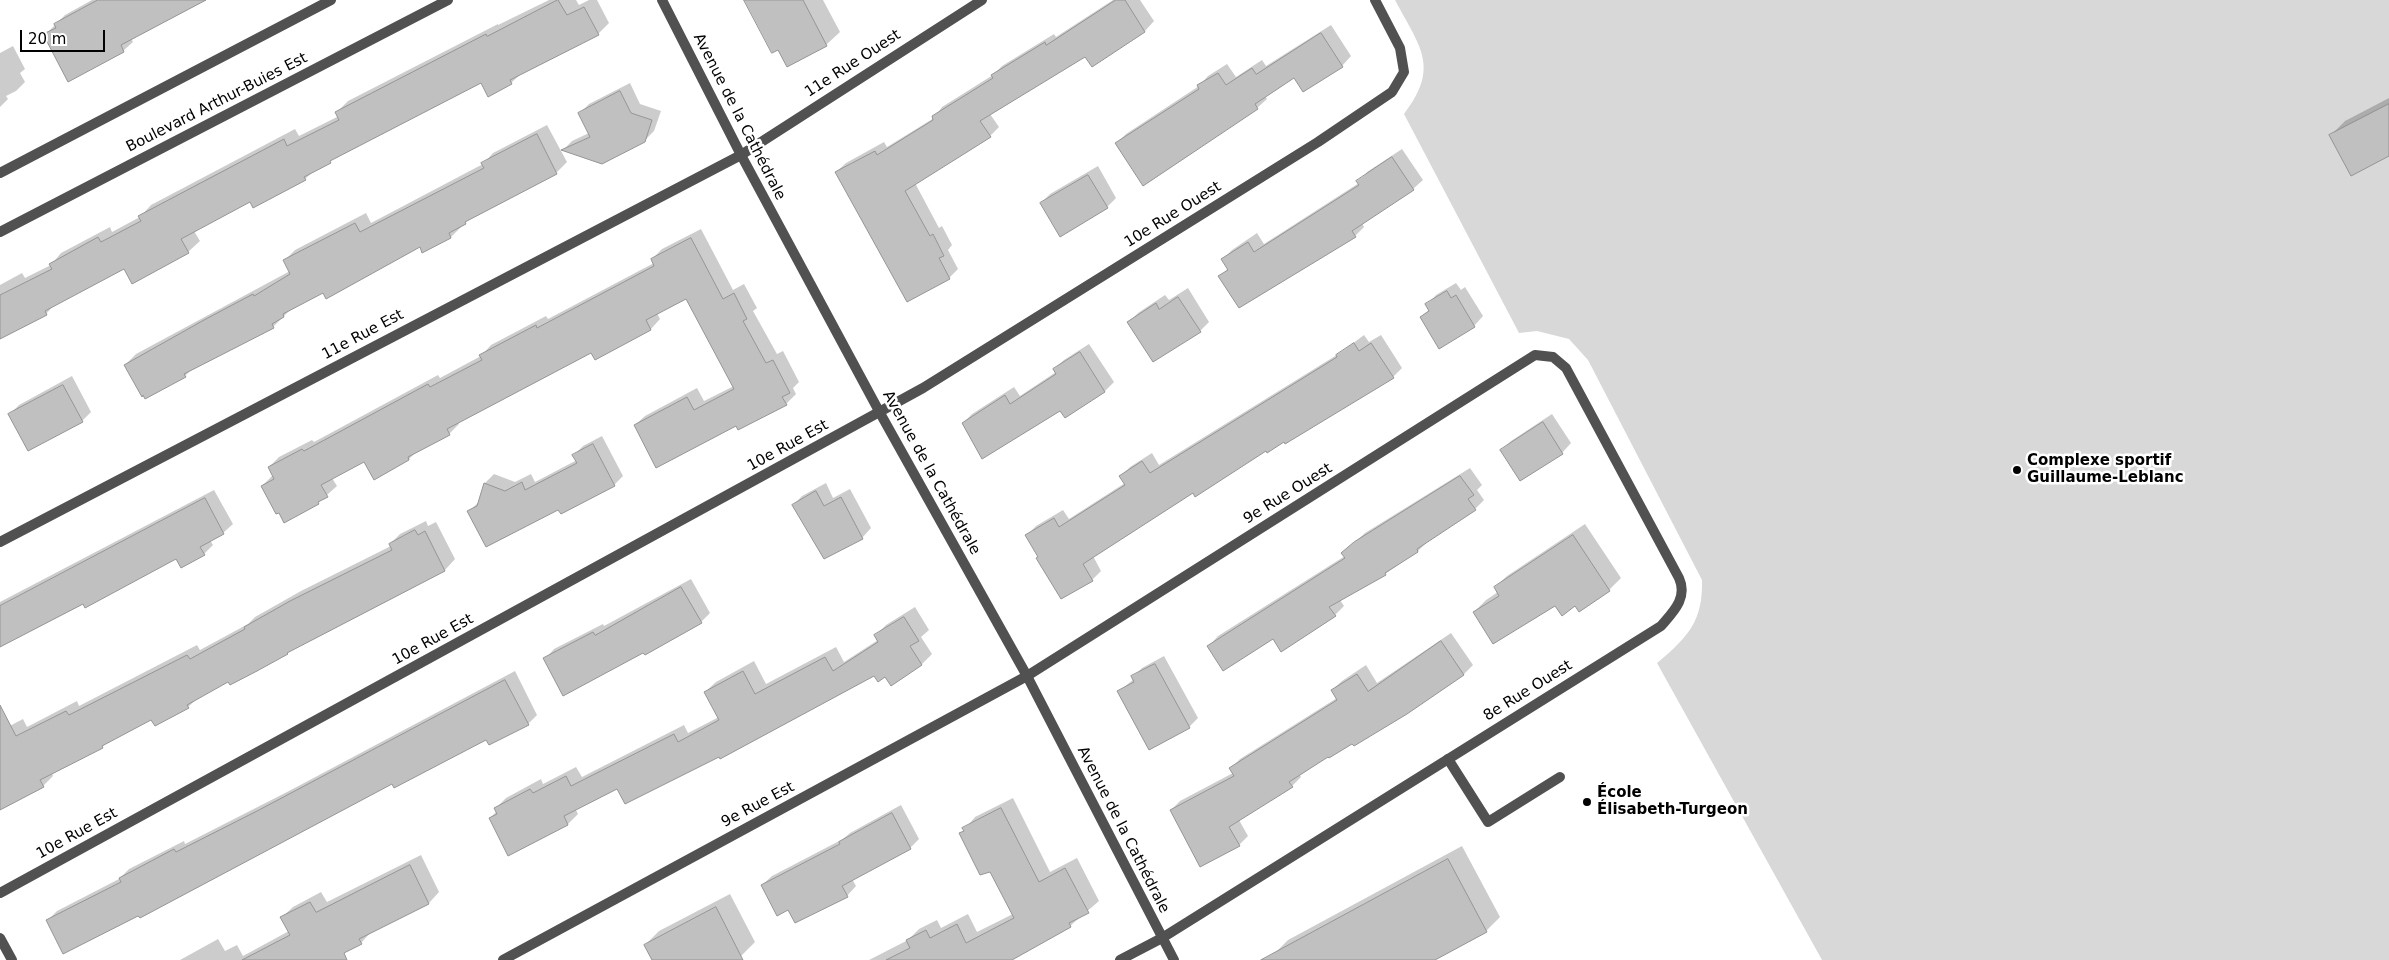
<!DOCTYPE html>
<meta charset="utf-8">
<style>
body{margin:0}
#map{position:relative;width:2389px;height:960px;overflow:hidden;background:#fff;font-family:"DejaVu Sans",sans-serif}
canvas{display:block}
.scale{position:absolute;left:20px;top:30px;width:85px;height:22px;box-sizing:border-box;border:2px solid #000;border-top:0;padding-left:6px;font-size:15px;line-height:18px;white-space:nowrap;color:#000;-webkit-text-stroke:4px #fff;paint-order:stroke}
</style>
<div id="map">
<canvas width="2389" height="960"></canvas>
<div class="scale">20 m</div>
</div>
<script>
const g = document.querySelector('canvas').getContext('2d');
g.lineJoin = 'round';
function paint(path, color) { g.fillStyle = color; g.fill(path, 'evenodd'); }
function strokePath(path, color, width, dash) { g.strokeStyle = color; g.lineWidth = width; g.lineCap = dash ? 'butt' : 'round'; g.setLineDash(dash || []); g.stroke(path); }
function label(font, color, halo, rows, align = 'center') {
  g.font = font + ' "DejaVu Sans",sans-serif'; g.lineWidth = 5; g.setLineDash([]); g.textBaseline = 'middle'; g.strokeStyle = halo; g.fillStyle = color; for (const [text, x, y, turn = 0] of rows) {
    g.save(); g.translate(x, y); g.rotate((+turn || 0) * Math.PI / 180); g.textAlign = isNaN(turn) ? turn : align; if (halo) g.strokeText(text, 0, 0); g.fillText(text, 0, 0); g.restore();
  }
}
const green = new Path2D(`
 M1395 0H2389V960H1822L1657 663C1688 637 1703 621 1702 580L1588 360 1569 339 1537 331 1519 333 1404 114C1441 66 1419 46 1395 0Z`);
const shadow = new Path2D(`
 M92 0H203L131 38 133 42 123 51 45 35 65 15Z
 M549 0H576L579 5 589 0H597L609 23 598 34 522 73 511 83 482 81 335 157 314 171 305 179 250 200 194 231 200 241 188 252 124 267 56 303 46 314 0 337V285L22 273 25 278 51 265 61 253 110 227 112 232 140 217 151 205 295 129 299 136 339 116 337 112 348 101 498 24V25Z
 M746 0H823L840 32 826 45 778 48Z
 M1113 0H1140L1154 21 1145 31 1092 65 1085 55 990 114 999 127 990 136 915 183 939 228 942 226 952 245 948 250 958 269 949 278 836 172 846 163 884 142 887 147 934 118 942 107 993 75 1002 66 1054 34 1056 37Z
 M1331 25 1351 56 1342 66 1294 76 1265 96 1267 99 1257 108 1117 143 1126 134 1199 86 1208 76 1227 64 1236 77 1262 60 1266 66Z
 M13 46 25 69 20 73 25 82 16 91 6 96 8 99 0 107V53Z
 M630 83 640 104 661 111 654 131 644 141 563 150 572 141 589 133 580 113 589 104Z
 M2389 98V154L2331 135 2345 121Z
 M547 125 567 162 557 172 470 218 451 237 423 251 420 246 293 307 273 327 193 368 185 376 125 365 136 354 290 271 285 260 295 250 366 213 371 223 483 164 493 153Z
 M1402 149 1423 180 1413 189 1362 223 1364 227 1355 236 1220 277 1228 268 1223 259 1232 250 1257 233 1264 244 1359 183 1367 172Z
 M1098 166 1116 198 1107 207 1041 203 1050 194Z
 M701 229 733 290 744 284 757 308 753 311 777 354 783 351 799 382 793 388 796 394 786 404 737 424 635 425 645 416 697 388 704 401 734 386 686 297 657 313 660 319 651 329 596 358 592 351 458 422 459 424 449 434 418 450 409 459 365 460 332 478 337 486 318 503 262 486 273 475 269 467 279 457 312 440 314 442 438 375 440 378 481 356 491 345 546 316 548 319 654 263 652 259 662 249Z
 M1456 283 1461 290 1465 287 1483 316 1474 326 1440 347 1421 317 1430 309 1427 305 1436 295Z
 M1188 288 1209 322 1200 331 1129 322 1138 313 1165 295 1169 300Z
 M1364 335 1369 342 1381 335 1402 368 1393 377 1193 491 1093 556 1101 571 1092 580 1039 556 1027 535 1036 526 1063 510 1069 519 1125 483 1121 476 1130 467 1152 453 1159 465 1340 353Z
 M1089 344 1114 382 1105 391 1065 416 1060 409 963 423 972 414 1014 387 1020 396 1056 372 1054 369 1064 360Z
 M72 376 91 412 82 421 10 414 19 405Z
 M1552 414 1571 443 1562 453 1502 450 1511 441Z
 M602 436 623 476 614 485 559 508 469 511 480 501 485 483 494 474 515 482 531 474 535 482 577 460 574 455 583 446Z
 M1470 468 1482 485 1477 490 1484 500 1475 509 1427 542 1418 551 1385 574 1340 600 1344 606 1335 615 1274 638 1209 646 1218 636 1345 556 1343 553 1365 533Z
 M826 483 833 498 850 489 871 528 862 538 824 557 793 505 802 496Z
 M214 490 233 524 223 533 210 540 213 545 204 554 176 557 0 646V602Z
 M426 521 428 526 436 522 455 559 445 570 291 649 287 653 229 680 199 697 188 707 152 718 107 742 102 747 52 773 53 776 43 786 0 808V731L23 719 27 727 77 701 79 706 197 645 200 650 248 624 255 617 301 591 391 546 390 544 400 534Z
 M1585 524 1621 578 1609 590 1576 605 1555 604 1474 612 1486 600 1498 592 1495 587 1507 576Z
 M691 579 710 613 701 622 644 652 545 659 554 649 603 624 604 626Z
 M915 607 929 630 921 637 932 654 922 664 886 676 875 675 719 755 617 787 575 808 578 814 568 824 509 854 490 818 497 811 495 809 506 798 541 779 543 784 576 767 582 777 684 725 688 733 719 717 705 692 716 682 754 661 766 684 836 647 844 662 878 640 876 635 886 625Z
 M1451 633 1473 665 1464 674 1406 713 1329 755 1299 774 1301 777 1292 786 1239 820 1248 836 1239 845 1171 810 1180 801 1233 773 1231 768 1240 759 1337 698 1332 690 1342 681 1366 665 1377 683Z
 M1164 656 1198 718 1189 727 1119 691 1134 679 1133 677 1142 668Z
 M515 671 537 715 528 724 487 738 393 782 139 914 48 920 57 911 119 879 129 869 184 841 185 844 289 791Z
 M1013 798 1050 872 1077 858 1099 901 1070 926 979 960H869L908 940 919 929 937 920 941 928 968 914 977 932 1013 914 991 871 961 834 975 817Z
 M901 805 919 839 910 848 852 879 856 886 847 896 762 885 772 876 843 839 850 833Z
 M1462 846 1500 917 1486 931 1432 960H1278L1274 954 1288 940Z
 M421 855 439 892 429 903 371 932 361 943 331 960H180L218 939 225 951 237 945 243 956 289 931 282 917 293 907 321 892 327 902Z
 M730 894 755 942 741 956 733 960H653L645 945 659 931Z`);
const building = new Path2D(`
 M98 0H206L121 45 124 52 68 82 43 34 56 28 54 24Z
 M558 0 567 15 584 7 599 35 510 80 512 84 488 97 481 83 330 161 331 163 304 177 306 180 253 208 250 202 181 239 189 253 132 284 124 269 45 311 47 315 0 339V295L52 269 49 264 98 237 101 242 141 221 138 216 284 139 287 146 339 120 335 112 486 34 487 36Z
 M744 0H803L827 46 787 67 778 50 772 53Z
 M1116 0H1125L1145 32 1092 67 1085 57 980 121 991 137 905 191 930 236 933 234 944 256 939 258 950 279 907 302 835 172 875 151 877 155 933 120 932 116 993 78 991 75 1045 42 1046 45Z
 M1321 33 1343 67 1303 92 1294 78 1255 104 1258 109 1143 186 1115 143 1199 89 1197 85 1218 73 1226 85 1252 68 1256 74Z
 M620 91 631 113 652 120 645 142 602 164 561 150 590 137 578 113Z
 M2389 104V156L2351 176 2329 135Z
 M537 134 557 174 465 222 466 224 449 233 451 238 422 253 420 247 326 299 323 293 283 314 284 317 272 324 274 328 184 374 186 377 145 399 143 395 142 397 124 365 204 320 253 294 254 296 290 274 283 260 355 223 360 232 484 168 481 163Z
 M1392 157 1414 190 1352 231 1356 237 1239 308 1218 276 1228 270 1221 259 1248 242 1254 252 1359 185 1356 181Z
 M1088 175 1108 208 1060 237 1040 203Z
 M691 238 723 299 734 293 747 319 743 321 766 363 773 360 790 393 782 397 787 405 738 430 736 426 656 468 634 425 687 397 694 410 734 389 686 299 646 320 651 330 595 360 591 353 447 429 450 435 408 457 409 460 374 480 364 462 321 485 328 497 318 502 319 504 284 523 279 513 276 514 261 486 274 479 268 467 302 449 304 451 428 384 430 387 482 360 479 355 536 325 537 328 654 266 651 259Z
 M1447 291 1451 298 1456 295 1475 327 1439 349 1420 317 1429 311 1425 304Z
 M1178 297 1201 332 1153 362 1127 322 1156 303 1159 309Z
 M1354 343 1359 351 1371 343 1394 378 1285 444 1284 442 1267 453 1266 451 1195 497 1193 493 1083 564 1093 581 1061 599 1036 558 1038 557 1025 535 1054 518 1059 527 1125 485 1119 476 1142 461 1150 473 1337 357 1336 355Z
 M1080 352 1105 392 1065 418 1060 411 982 459 962 423 1005 395 1010 404 1056 374 1053 369Z
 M63 385 83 422 28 451 8 414Z
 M1543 422 1563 454 1520 481 1500 450Z
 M593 444 615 486 561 514 558 510 486 547 467 511 477 506 484 483 505 491 522 482 525 490 577 463 572 455Z
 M1460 476 1474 495 1468 499 1476 510 1417 549 1418 552 1385 573 1386 575 1329 607 1336 616 1281 652 1273 639 1223 671 1207 646 1345 558 1341 553 1354 542Z
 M816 491 824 506 841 497 863 539 824 559 792 505Z
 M205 498 224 534 200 547 205 555 181 568 176 559 85 608 83 604 0 647V606Z
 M415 530 418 535 425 531 445 571 287 653 288 654 257 671 230 685 228 682 187 705 189 708 155 726 151 720 102 746 103 748 40 780 44 787 0 810V705L16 736 66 711 69 715 187 655 190 659 245 629 244 627 290 601 392 550 389 544Z
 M1573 535 1610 591 1579 612 1575 606 1562 616 1555 606 1493 644 1473 612 1499 596 1494 587Z
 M681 587 702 623 645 655 643 653 563 696 543 658 593 632 595 635Z
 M904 617 919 641 910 646 922 665 891 686 885 677 878 682 874 676 720 759 719 757 625 804 617 789 564 816 568 825 508 856 489 818 497 814 494 808 530 789 533 793 566 776 571 786 674 734 678 742 719 720 704 692 743 671 755 694 825 657 833 671 878 642 874 635Z
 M1441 641 1464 675 1407 714 1354 746 1352 744 1329 758 1328 757 1289 782 1293 787 1229 827 1240 846 1200 867 1170 810 1234 776 1229 768 1337 700 1331 690 1357 674 1368 691Z
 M1155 664 1190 728 1149 750 1117 691 1134 682 1131 676Z
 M505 680 529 725 489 745 486 740 394 788 392 784 140 918 138 916 63 954 46 920 121 882 119 878 174 849 176 852 259 810Z
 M1001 808 1039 882 1065 868 1089 913 1069 923 1071 927 1012 960H886L910 948 906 940 926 930 930 938 957 924 966 943 1014 918 990 872 980 875 959 833 964 831 962 828Z
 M892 813 911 849 842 886 848 897 795 923 788 910 777 916 761 885 840 844 839 842Z
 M1448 859 1487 932 1435 960H1261Z
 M410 865 429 904 359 939 362 944 344 953 347 960H242L290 935 280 917 310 902 316 912Z
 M716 907 743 960H652L644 945Z`);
const service = new Path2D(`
 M1448 759 1488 822 1560 777`);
const minor = new Path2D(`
 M0 542 741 155 982 0
 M0 893 923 388 1318 142 1392 92 1404 72 1400 48 1375 0
 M0 938 12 960
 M503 960 1027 676 1535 355 1553 357 1566 368 1679 578C1688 598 1673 612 1661 626L1162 938 1120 960`);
const tertiary = new Path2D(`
 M662 0 741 155 880 413 1027 676 1174 960
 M0 173 331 0
 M0 232 448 0`);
const markers = [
 [2017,470,5,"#000"],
 [1587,802,5,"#000"]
];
const streetNames = [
 ["11e Rue Ouest",853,64,-33],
 ["Boulevard Arthur-Buies Est",217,103,-27],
 ["Avenue de la Cathédrale",739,117,63],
 ["10e Rue Ouest",1173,215,-32],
 ["11e Rue Est",363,335,-28],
 ["10e Rue Est",788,446,-29],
 ["Avenue de la Cathédrale",931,473,61],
 ["9e Rue Ouest",1288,494,-32],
 ["10e Rue Est",433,640,-29],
 ["8e Rue Ouest",1528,691,-32],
 ["9e Rue Est",758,805,-28],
 ["Avenue de la Cathédrale",1123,830,63],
 ["10e Rue Est",77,834,-29]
];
const poiNames = [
 ["Complexe sportif",2027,461],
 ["Guillaume-Leblanc",2027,478],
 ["École",1597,793],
 ["Élisabeth-Turgeon",1597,810]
];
paint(green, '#d8d8d8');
paint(shadow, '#0003');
paint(building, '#c0c0c0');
strokePath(building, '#959595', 1);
strokePath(service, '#515151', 10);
strokePath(minor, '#515151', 10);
strokePath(tertiary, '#515151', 10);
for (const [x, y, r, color] of markers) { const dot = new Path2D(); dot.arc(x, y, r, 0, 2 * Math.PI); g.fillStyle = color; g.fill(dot); strokePath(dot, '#fff', 2); }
label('15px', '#000', '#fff', streetNames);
label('bold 15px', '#000', '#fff', poiNames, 'left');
</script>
